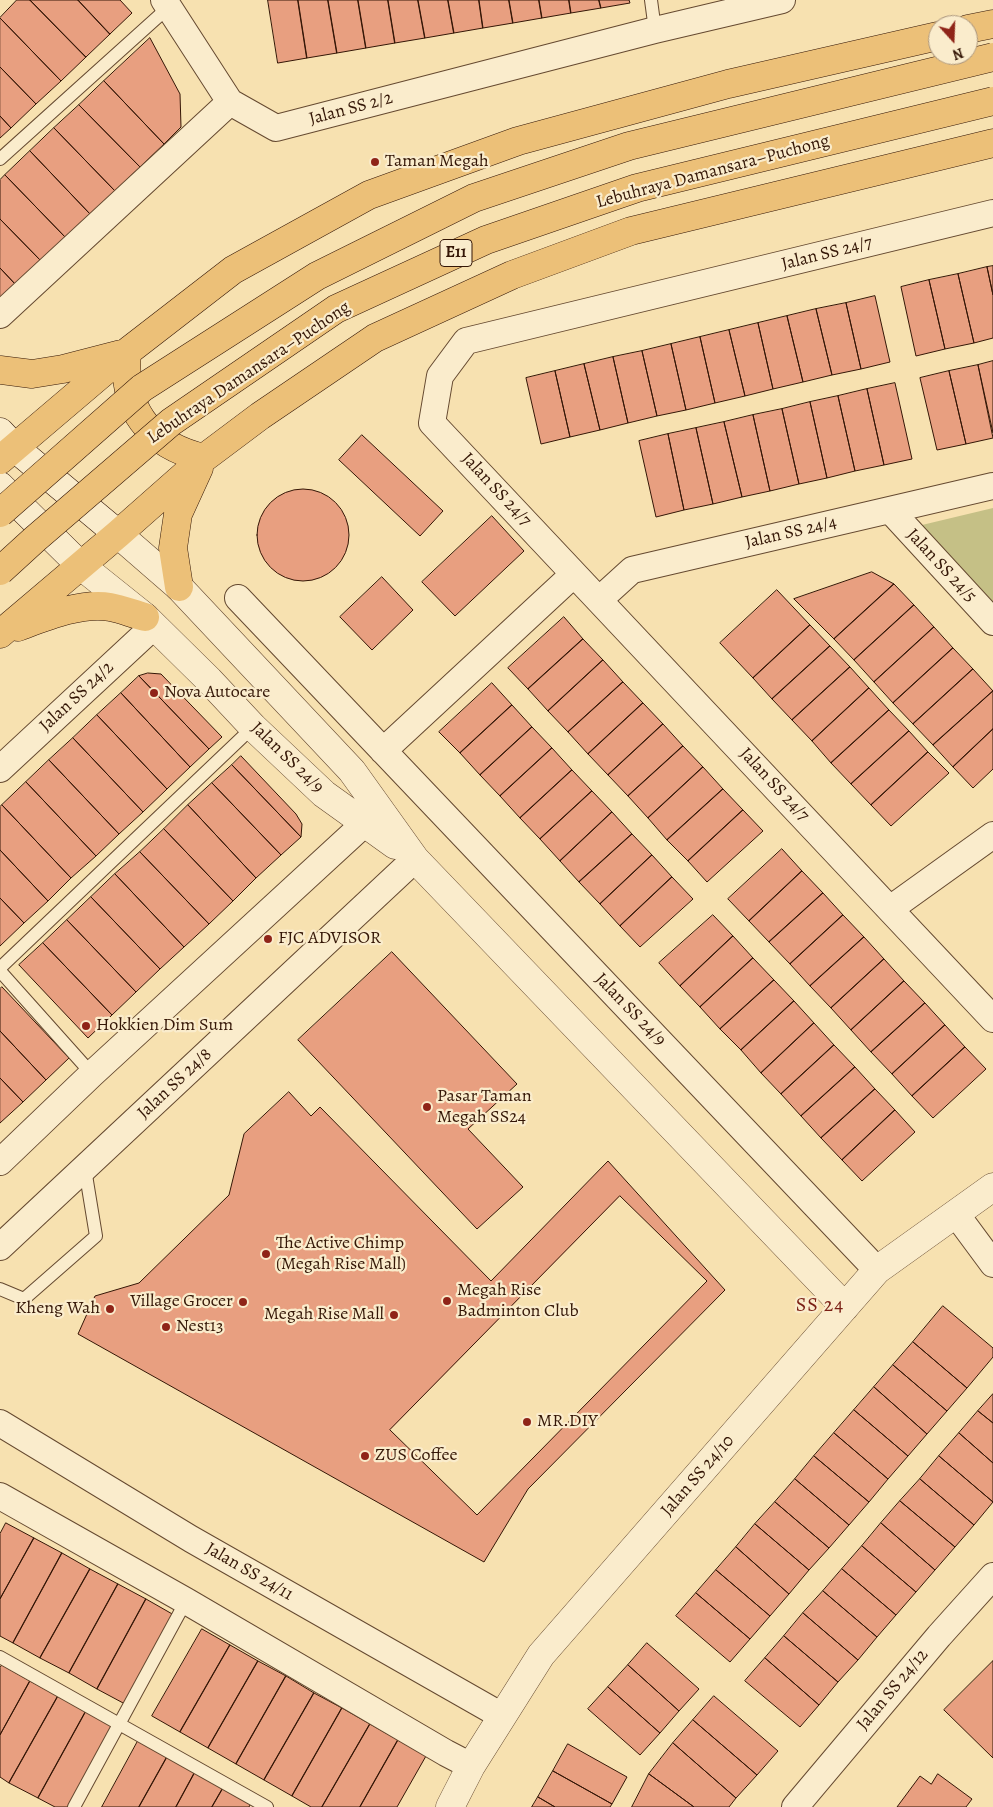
<!DOCTYPE html>
<meta charset="utf-8">
<style>
body{margin:0}
#map{position:relative;width:993px;height:1807px;overflow:hidden;background:#f7e1b0;font-family:Alegreya,serif}
canvas{display:block}
.north{position:absolute;left:928px;top:15px;width:50px;height:50px;box-sizing:border-box;background:#faeccc;border:1px solid #ab967d;border-radius:50%;rotate:160deg;font-size:14px;font-weight:700;line-height:20px;text-align:center;color:#341606}
.north::after{content:'';display:block;margin:auto;width:18px;height:22px;background:#8f2418;clip-path:polygon(50% 0,100% 100%,50% 72%,0 100%)}
</style>
<div id="map">
<canvas width="993" height="1807"></canvas>
<div class="north">N</div>
</div>
<script>
const g = document.querySelector('canvas').getContext('2d');
g.lineJoin = 'round';
function paint(path, color) { g.fillStyle = color; g.fill(path, 'evenodd'); }
function strokePath(path, color, width, dash) { g.strokeStyle = color; g.lineWidth = width; g.lineCap = dash ? 'butt' : 'round'; g.setLineDash(dash || []); g.stroke(path); }
function label(font, color, halo, rows, align = 'center') {
  g.font = font + ' Alegreya,serif'; g.lineWidth = 4.5; g.setLineDash([]); g.textBaseline = 'middle'; g.strokeStyle = halo; g.fillStyle = color; for (const [text, x, y, turn = 0] of rows) {
    g.save(); g.translate(x, y); g.rotate((+turn || 0) * Math.PI / 180); g.textAlign = isNaN(turn) ? turn : align; if (halo) g.strokeText(text, 0, 0); g.fillText(text, 0, 0); g.restore();
  }
}
const green = new Path2D(`
 M993 508V602L922 525Z`);
const building = new Path2D(`
 M17 0H30L86 57 61 81 0 18Z
 M30 0H78L110 34 86 57Z
 M78 0H120L132 13 110 34Z
 M268 0H298L307 58 278 63Z
 M298 0H328L337 53 307 58Z
 M328 0H358L366 48 337 53Z
 M358 0H388L395 43 366 48Z
 M388 0H418L425 38 395 43Z
 M418 0H448L454 33 425 38Z
 M448 0H479L483 28 454 33Z
 M479 0H509L513 23 483 28Z
 M509 0H539L542 18 513 23Z
 M539 0H569L571 13 542 18Z
 M569 0H599L601 8 571 13Z
 M599 0H629L630 3 601 8Z
 M0 18 61 81 36 104 0 67Z
 M150 38 180 94 181 127 164 144 104 81Z
 M0 67 36 104 11 128 0 116Z
 M104 81 164 144 140 167 79 105Z
 M79 105 140 167 115 191 54 128Z
 M0 116 11 128 0 138Z
 M54 128 115 191 90 214 30 151Z
 M30 151 90 214 66 238 5 175Z
 M5 175 66 238 41 261 0 219V180Z
 M0 219 41 261 16 285 0 268Z
 M993 266V295L987 267Z
 M987 267 993 295V338L974 343 958 274Z
 M0 268 16 285 0 300Z
 M958 274 974 343 945 349 929 280Z
 M929 280 945 349 916 356 901 287Z
 M875 296 890 362 861 369 846 303Z
 M846 303 861 369 832 375 816 309Z
 M816 309 832 375 803 382 787 316Z
 M787 316 803 382 773 389 758 323Z
 M758 323 773 389 745 396 729 330Z
 M729 330 745 396 715 403 700 337Z
 M700 337 715 403 686 410 671 344Z
 M671 344 686 410 657 416 642 351Z
 M642 351 657 416 628 423 613 357Z
 M613 357 628 423 600 430 584 364Z
 M993 361V433L978 365Z
 M584 364 600 430 570 437 555 371Z
 M978 365 993 438 966 444 949 371Z
 M555 371 570 437 541 444 526 378Z
 M949 371 966 444 937 450 920 378Z
 M895 383 912 459 884 465 867 389Z
 M867 389 884 465 855 471 838 396Z
 M838 396 855 471 827 478 810 402Z
 M810 402 827 478 799 484 782 409Z
 M782 409 799 484 770 491 753 415Z
 M753 415 770 491 742 497 724 422Z
 M724 422 742 497 713 504 696 428Z
 M696 428 713 504 684 510 668 434Z
 M668 434 684 510 656 517 639 441Z
 M362 435 443 511 420 536 339 460Z
 M257 535a46 46 0 1 1 92 0a46 46 0 1 1-92 0Z
 M492 516 524 551 455 616 422 582Z
 M872 572 894 584 834 639 794 599Z
 M382 577 413 610 372 650 340 617Z
 M894 584 914 605 854 660 834 639Z
 M777 590 810 625 753 678 720 643Z
 M914 605 934 627 874 682 854 660Z
 M564 617 583 639 528 689 508 668Z
 M810 625 830 646 772 699 753 678Z
 M934 627 953 648 893 703 874 682Z
 M583 639 603 660 548 711 528 689Z
 M830 646 850 667 792 720 772 699Z
 M953 648 973 669 913 724 893 703Z
 M603 660 623 682 568 732 548 711Z
 M850 667 869 688 812 741 792 720Z
 M973 669 993 691 933 745 913 724Z
 M148 673 161 674 222 737 209 749 139 676Z
 M139 676 209 749 190 767 121 693Z
 M623 682 643 703 588 754 568 732Z
 M492 683 512 705 460 753 439 732Z
 M869 688 889 710 831 763 812 741Z
 M993 691V729L953 767 933 745Z
 M121 693 190 767 167 789 97 715Z
 M643 703 663 724 608 775 588 754Z
 M512 705 532 727 480 775 460 753Z
 M889 710 909 731 851 784 831 763Z
 M97 715 167 789 143 812 73 738Z
 M663 724 683 746 628 796 608 775Z
 M532 727 552 748 500 796 480 775Z
 M993 729V769L973 788 953 767Z
 M909 731 928 752 871 805 851 784Z
 M73 738 143 812 119 834 49 760Z
 M683 746 703 767 648 818 628 796Z
 M552 748 572 770 520 818 500 796Z
 M928 752 949 773 891 826 871 805Z
 M241 756 296 814 302 824 301 837 232 765Z
 M49 760 119 834 96 856 26 782Z
 M232 765 301 837 281 855 212 783Z
 M703 767 723 789 667 840 648 818Z
 M572 770 592 791 540 839 520 818Z
 M26 782 96 856 71 878 2 805Z
 M212 783 281 855 256 878 188 805Z
 M723 789 743 810 688 861 667 840Z
 M592 791 612 812 560 861 540 839Z
 M2 805 71 878 48 901 0 850V807Z
 M188 805 256 878 233 901 164 829Z
 M743 810 763 831 707 882 688 861Z
 M612 812 632 834 579 882 560 861Z
 M164 829 233 901 209 924 140 852Z
 M632 834 652 855 600 904 579 882Z
 M782 849 802 871 749 921 728 899Z
 M0 850 48 901 24 923 0 898Z
 M140 852 209 924 184 947 115 874Z
 M652 855 672 877 620 926 600 904Z
 M802 871 823 893 769 942 749 921Z
 M115 874 184 947 160 969 91 897Z
 M672 877 693 899 640 947 620 926Z
 M823 893 843 915 790 964 769 942Z
 M91 897 160 969 136 992 67 920Z
 M0 898 24 923 0 946Z
 M713 915 733 936 680 986 659 963Z
 M843 915 864 937 810 986 790 964Z
 M67 920 136 992 112 1015 43 943Z
 M733 936 753 958 700 1007 680 986Z
 M864 937 884 959 831 1008 810 986Z
 M43 943 112 1015 88 1038 19 965Z
 M392 952 517 1084 468 1129 523 1187 477 1229 298 1040Z
 M753 958 774 980 720 1029 700 1007Z
 M884 959 904 981 851 1030 831 1008Z
 M774 980 794 1001 741 1050 720 1029Z
 M904 981 925 1003 871 1052 851 1030Z
 M2 987 69 1058 46 1080 0 1031V989Z
 M794 1001 814 1023 761 1073 741 1050Z
 M925 1003 945 1025 892 1074 871 1052Z
 M814 1023 834 1045 781 1094 761 1073Z
 M945 1025 965 1047 912 1096 892 1074Z
 M0 1031 46 1080 23 1102 0 1078Z
 M834 1045 855 1067 801 1116 781 1094Z
 M965 1047 986 1069 933 1118 912 1096Z
 M855 1067 875 1089 821 1138 801 1116Z
 M0 1078 23 1102 0 1123Z
 M875 1089 895 1110 842 1160 821 1138Z
 M289 1092 311 1116 320 1107 491 1281 608 1161 725 1290 528 1489 484 1562 78 1334 95 1296 139 1283 229 1195 244 1134Z
 M895 1110 915 1132 862 1181 842 1160Z
 M620 1196 707 1281 477 1515 390 1430Z
 M943 1306 993 1348V1357L967 1388 913 1342Z
 M913 1342 967 1388 947 1411 893 1365Z
 M893 1365 947 1411 927 1434 874 1387Z
 M874 1387 927 1434 908 1456 854 1410Z
 M993 1394V1423L978 1411Z
 M854 1410 908 1456 888 1479 834 1433Z
 M978 1411 993 1423V1463L959 1433Z
 M834 1433 888 1479 869 1502 814 1456Z
 M959 1433 993 1463V1502L939 1456Z
 M814 1456 869 1502 849 1525 795 1479Z
 M939 1456 993 1502 974 1525 920 1479Z
 M795 1479 849 1525 829 1548 775 1502Z
 M920 1479 974 1525 955 1547 900 1501Z
 M900 1501 955 1547 935 1570 881 1523Z
 M775 1502 829 1548 809 1570 755 1524Z
 M6 1523 34 1538 0 1599V1534Z
 M881 1523 935 1570 916 1592 862 1546Z
 M755 1524 809 1570 789 1594 736 1547Z
 M34 1538 62 1553 13 1643 0 1636V1599Z
 M862 1546 916 1592 896 1615 842 1569Z
 M736 1547 789 1594 770 1616 716 1570Z
 M62 1553 90 1569 40 1658 13 1643Z
 M90 1569 118 1584 69 1673 40 1658Z
 M842 1569 896 1615 877 1637 823 1591Z
 M716 1570 770 1616 750 1639 696 1593Z
 M118 1584 146 1599 97 1689 69 1673Z
 M823 1591 877 1637 858 1660 803 1613Z
 M696 1593 750 1639 730 1662 676 1616Z
 M146 1599 174 1615 125 1704 97 1689Z
 M803 1613 858 1660 838 1682 784 1636Z
 M202 1629 230 1645 180 1732 152 1716Z
 M784 1636 838 1682 819 1705 765 1658Z
 M647 1643 699 1689 679 1711 628 1665Z
 M230 1645 258 1661 208 1748 180 1732Z
 M765 1658 819 1705 800 1727 745 1681Z
 M258 1661 286 1676 236 1764 208 1748Z
 M993 1661V1758L944 1710Z
 M2 1665 30 1681 0 1735V1668Z
 M628 1665 679 1711 660 1733 608 1687Z
 M286 1676 314 1693 264 1780 236 1764Z
 M30 1681 58 1696 9 1783 0 1777V1735Z
 M608 1687 660 1733 640 1755 588 1709Z
 M314 1693 342 1708 292 1796 264 1780Z
 M58 1696 86 1711 38 1798 9 1783Z
 M714 1696 778 1751 757 1775 693 1720Z
 M342 1708 370 1724 322 1807H311L292 1796Z
 M86 1711 114 1726 69 1807H55L38 1798Z
 M693 1720 757 1775 736 1798 673 1743Z
 M370 1724 398 1740 360 1807H322Z
 M398 1740 426 1756 397 1807H360Z
 M138 1741 167 1757 139 1807H102Z
 M673 1743 736 1798 729 1807H694L649 1774Z
 M568 1744 627 1777 612 1804 553 1771Z
 M167 1757 195 1772 176 1807H139Z
 M553 1771 612 1804 610 1807H555L538 1797Z
 M195 1772 223 1788 212 1807H176Z
 M649 1774 694 1807H632Z
 M938 1774 972 1799 966 1807H897L920 1776 931 1784Z
 M223 1788 251 1803 249 1807H212Z
 M538 1797 555 1807H532Z`);
const service = new Path2D(`
 M651 0 655 30
 M0 159 171 5
 M0 968 253 727
 M0 971 92 1074
 M0 1289 24 1299 96 1236 85 1169
 M0 1657 267 1807
 M74 1807 186 1601`);
const minor = new Path2D(`
 M164 0 230 102 276 128 655 30 782 0
 M993 213 466 341 440 376 432 423 993 1019
 M0 315 230 102
 M890 510 993 622
 M238 598 877 1270
 M599 600 632 570 993 486
 M383 751 574 574
 M0 769 154 626
 M890 909 993 835
 M0 1162 92 1074 365 823
 M956 1214 993 1264
 M0 1247 415 859
 M0 1423 191 1539 502 1716
 M0 1496 186 1601 446 1753 471 1766
 M795 1807 939 1636 993 1576`);
const tertiary = new Path2D(`
 M118 534 179 587 352 771 415 859 845 1307
 M80 565 145 617 209 680 253 727 324 794 395 845
 M450 1807 471 1766 541 1655 877 1270 993 1187`);
const secondary = new Path2D(`
 M0 432 15 448 118 534
 M0 486 80 565`);
const motorway = new Path2D(`
 M968 29 993 24
 M127 352C122 408 148 445 204 458
 M0 370 32 374 63 369 121 354
 M0 460 127 352 233 270 369 195 518 141 728 84 938 36
 M179 587 173 548 178 514 199 468
 M18 627C45 617 81 602 110 607 122 609 133 614 145 617
 M0 634 118 534 204 458 260 416 375 338 512 275 631 231 993 143`);
const motorwayBridge = new Path2D(`
 M0 513 142 388 317 276 474 198 629 146 993 57
 M0 571 35 539 171 422 336 309 486 240 637 188 993 101`);
const markers = [
 [375,162,5,"#8f2418"],
 [154,693,5,"#8f2418"],
 [268,939,5,"#8f2418"],
 [86,1026,5,"#8f2418"],
 [427,1107,5,"#8f2418"],
 [266,1254,5,"#8f2418"],
 [447,1301,5,"#8f2418"],
 [243,1302,5,"#8f2418"],
 [110,1309,5,"#8f2418"],
 [394,1315,5,"#8f2418"],
 [166,1327,5,"#8f2418"],
 [527,1422,5,"#8f2418"],
 [365,1456,5,"#8f2418"]
];
const shields = [
 [456,253,32]
];
const shieldNames = [
 ["E11",456,253]
];
const streetNames = [
 ["Jalan SS 2/2",351,109,-15],
 ["Lebuhraya Damansara–Puchong",713,172,-15],
 ["Jalan SS 24/7",827,254,-14],
 ["Lebuhraya Damansara–Puchong",249,373,-34],
 ["Jalan SS 24/7",496,490,47],
 ["Jalan SS 24/4",791,533,-13],
 ["Jalan SS 24/5",941,566,47],
 ["Jalan SS 24/2",77,697,-43],
 ["Jalan SS 24/9",287,758,44],
 ["Jalan SS 24/7",774,785,47],
 ["Jalan SS 24/9",630,1010,46],
 ["Jalan SS 24/8",175,1084,-43],
 ["Jalan SS 24/10",698,1476,-49],
 ["Jalan SS 24/11",249,1572,30],
 ["Jalan SS 24/12",893,1690,-50]
];
const poiNames = [
 ["Taman Megah",385,162],
 ["Nova Autocare",164,693],
 ["FJC ADVISOR",278,939],
 ["Hokkien Dim Sum",96,1026],
 ["Pasar Taman",437,1097],
 ["Megah SS24",437,1118],
 ["The Active Chimp",276,1244],
 ["(Megah Rise Mall)",276,1265],
 ["Megah Rise",457,1291],
 ["Badminton Club",457,1312],
 ["Village Grocer",233,1302,"right"],
 ["Kheng Wah",100,1309,"right"],
 ["Megah Rise Mall",384,1315,"right"],
 ["Nest13",176,1327],
 ["MR.DIY",537,1422],
 ["ZUS Coffee",375,1456]
];
const quarterNames = [
 ["SS 24",820,1306]
];
paint(green, '#c5c086');
paint(building, '#e89f80');
strokePath(building, '#341606', 1);
strokePath(service, '#654930', 14);
strokePath(minor, '#654930', 28);
strokePath(tertiary, '#654930', 29);
strokePath(secondary, '#341606', 29);
strokePath(motorway, '#341606', 29);
strokePath(service, '#faeccc', 12);
strokePath(minor, '#faeccc', 26);
strokePath(tertiary, '#faeccc', 28);
strokePath(secondary, '#faeccc', 28);
strokePath(motorway, '#ecc078', 28);
strokePath(motorwayBridge, '#341606', 29, []);
strokePath(motorwayBridge, '#ecc078', 28);
for (const [x, y, r, color] of markers) { const dot = new Path2D(); dot.arc(x, y, r, 0, 2 * Math.PI); g.fillStyle = color; g.fill(dot); strokePath(dot, '#faeccc', 2); }
for (const [x, y, w] of shields) { const box = new Path2D(); box.roundRect(x - w / 2, y - 13.5, w, 27, 4); g.fillStyle = '#faeccc'; g.fill(box); strokePath(box, '#341606', 1); }
label('bold 16px', '#341606', null, shieldNames);
label('18px', '#341606', '#faeccc', streetNames);
label('18px', '#341606', '#faeccc', poiNames, 'left');
g.letterSpacing = '1px';
label('20px', '#7a1f14', '#faeccc', quarterNames);
g.letterSpacing = '0px';
</script>
